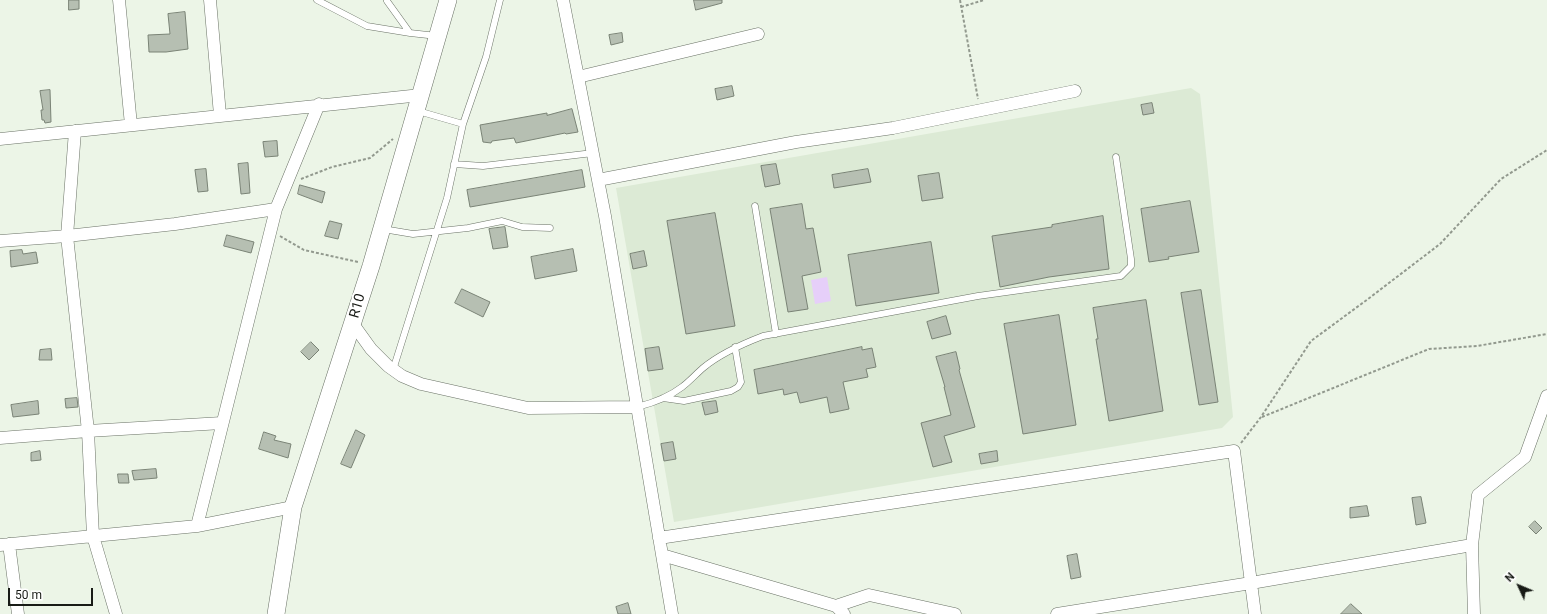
<!DOCTYPE html>
<style>
body{margin:0}
#map{position:relative;width:1547px;height:614px;overflow:hidden;background:#ecf5e7;font-family:Roboto,sans-serif}
canvas{display:block}
.north{position:absolute;left:1499px;top:566px;width:40px;height:40px;-webkit-text-stroke:3px #fff;paint-order:stroke;rotate:314deg;font-size:11px;font-weight:700;line-height:16px;text-align:center;color:#181b16}
.north::after{content:'';display:block;margin:auto;width:14px;height:18px;background:#181b16;clip-path:polygon(50% 0,100% 100%,50% 72%,0 100%)}
.scale{position:absolute;left:8px;top:588px;width:85px;height:18px;box-sizing:border-box;border:2px solid #181b16;border-top:0;padding-left:5px;font-size:12px;line-height:14px;white-space:nowrap;color:#181b16;-webkit-text-stroke:3px #fff;paint-order:stroke}
</style>
<div id="map">
<canvas width="1547" height="614"></canvas>
<div class="north">N</div>
<div class="scale">50 m</div>
</div>
<script>
const g = document.querySelector('canvas').getContext('2d');
g.lineJoin = 'round';
function paint(path, color) { g.fillStyle = color; g.fill(path, 'evenodd'); }
function strokePath(path, color, width, dash) { g.strokeStyle = color; g.lineWidth = width; g.lineCap = dash ? 'butt' : 'round'; g.setLineDash(dash || []); g.stroke(path); }
function label(font, color, halo, rows, align = 'center') {
  g.font = font + ' Roboto,sans-serif'; g.lineWidth = 4; g.setLineDash([]); g.textBaseline = 'middle'; g.strokeStyle = halo; g.fillStyle = color; for (const [text, x, y, turn = 0] of rows) {
    g.save(); g.translate(x, y); g.rotate((+turn || 0) * Math.PI / 180); g.textAlign = isNaN(turn) ? turn : align; if (halo) g.strokeText(text, 0, 0); g.fillText(text, 0, 0); g.restore();
  }
}
const built = new Path2D(`
 M1191 88 1200 94 1233 417 1222 428 674 522 616 188Z`);
const water = new Path2D(`
 M827 277 831 301 815 304 811 280Z`);
const building = new Path2D(`
 M69 0H79V9L69 10Z
 M694 0H722V3L696 10Z
 M185 12 188 49 166 52H149L148 35 170 34 168 14Z
 M622 33 623 42 611 45 609 35Z
 M732 86 734 96 717 100 715 89Z
 M50 90 51 122 45 123 44 120H42L41 110H43L40 91Z
 M1152 103 1154 113 1143 115 1141 105Z
 M572 109 578 132 566 134 565 133 516 143 514 138 492 141 491 143 483 142 480 125 547 113V115Z
 M277 141 278 156 265 157 263 142Z
 M248 163 250 193 241 194 238 164Z
 M776 164 780 184 765 187 761 166Z
 M206 169 208 191 198 192 195 170Z
 M868 169 871 182 834 188 832 175Z
 M582 170 585 187 470 207 467 190Z
 M939 173 943 198 922 201 918 176Z
 M300 185 325 192 322 203 298 194Z
 M1190 201 1199 252 1168 257 1169 259 1149 262 1141 209Z
 M802 204 806 229 813 228 821 272 802 276 808 309 788 312 770 209Z
 M715 213 735 326 686 334 667 221Z
 M1103 216 1109 269 1049 277 1000 287 992 236 1052 227V225Z
 M330 221 342 224 338 239 325 236Z
 M505 227 508 247 493 249 489 229Z
 M227 235 254 242 251 253 224 246Z
 M931 242 939 293 856 306 848 255Z
 M573 249 577 271 535 279 531 257Z
 M22 250 23 254 36 252 38 263 11 267 10 251Z
 M644 251 647 266 633 269 630 254Z
 M462 289 490 302 483 317 455 303Z
 M1201 290 1218 402 1199 405 1181 293Z
 M1146 300 1163 411 1109 421 1096 339H1098L1093 308Z
 M1059 315 1076 425 1023 434 1004 324Z
 M946 316 951 334 932 339 927 322Z
 M311 342 319 350 309 360 301 352Z
 M659 347 663 369 648 371 645 349Z
 M862 347V350L872 348 876 367 866 369 868 377 843 382 849 409 830 413 827 397 800 403 797 392 784 395 783 389 758 394 754 370Z
 M51 349 52 360H39L40 350Z
 M956 352 960 369 959 370 975 427 944 436 952 462 933 467 921 423 951 415 944 387H945L936 357Z
 M77 398 78 407 66 408 65 399Z
 M38 401 39 414 13 417 11 405Z
 M716 401 718 412 705 415 702 403Z
 M356 430 365 435 351 468 341 464Z
 M264 432 276 436 274 440 291 444 288 458 259 449Z
 M673 442 676 459 664 461 661 444Z
 M40 451 41 460 31 461V453Z
 M997 451 998 461 981 464 979 454Z
 M156 469 157 478 134 480 132 471Z
 M118 474H128L129 483H119Z
 M1421 497 1426 523 1416 525 1412 498Z
 M1367 506 1369 516 1350 518V508Z
 M1535 521 1542 528 1536 534 1529 527Z
 M1077 554 1081 577 1071 579 1067 556Z
 M628 603 631 614H618L616 607Z
 M1351 604 1362 614H1341Z`);
const path = new Path2D(`
 M960 0 978 99
 M961 7 984 0
 M301 179 332 167 370 158 393 139
 M280 236 304 250 358 262
 M1262 417 1429 349 1477 346 1547 334
 M1241 443 1261 417 1311 341 1368 299 1440 244 1501 179 1547 150`);
const lane = new Path2D(`
 M317 0 367 26 410 33
 M387 1 410 33 437 36
 M418 111 463 124
 M454 164 483 166 593 153
 M755 206 776 334
 M383 229 413 234 468 228 502 221 522 227 550 228
 M393 370 447 198 463 124 486 57 500 0
 M663 398 684 401 731 391 738 387 741 382 735 347
 M637 407C653 403 669 397 682 387 690 381 696 374 703 368 721 353 742 344 763 336L978 296 1121 276 1131 266V259L1116 157`);
const street = new Path2D(`
 M119 0 131 125
 M210 0 220 115
 M563 0 605 216 672 614
 M578 77 758 34
 M75 131 67 236 88 431 93 536 116 614
 M0 139 421 95
 M598 180 796 142 893 128 1075 91
 M0 241 67 236 175 224 276 209
 M353 324 371 349 388 366 402 376 421 384 528 408 637 407
 M0 438 88 431 222 423
 M197 526 276 209 319 104
 M659 538 1234 451 1255 614
 M9 544 18 614
 M0 545 197 526 293 507
 M662 555 836 606 844 614
 M836 606 869 595 955 614
 M1057 614 1251 583 1472 545
 M1474 614 1472 545 1478 495 1525 457 1547 396`);
const secondary = new Path2D(`
 M276 614 293 507 371 266 448 0`);
const streetNames = [
 ["R10",358,306,-74]
];
paint(built, '#dcead5');
paint(water, '#e6cff9');
paint(building, '#b6bfb2');
strokePath(building, '#7a8376', 1);
strokePath(lane, '#6a7266', 7);
strokePath(street, '#6a7266', 13);
strokePath(secondary, '#6a7266', 18);
strokePath(path, '#92998e', 2, [3, 2]);
strokePath(lane, '#fff', 6);
strokePath(street, '#fff', 12);
strokePath(secondary, '#fff', 17);
label('14px', '#181b16', '#fff', streetNames);
</script>
